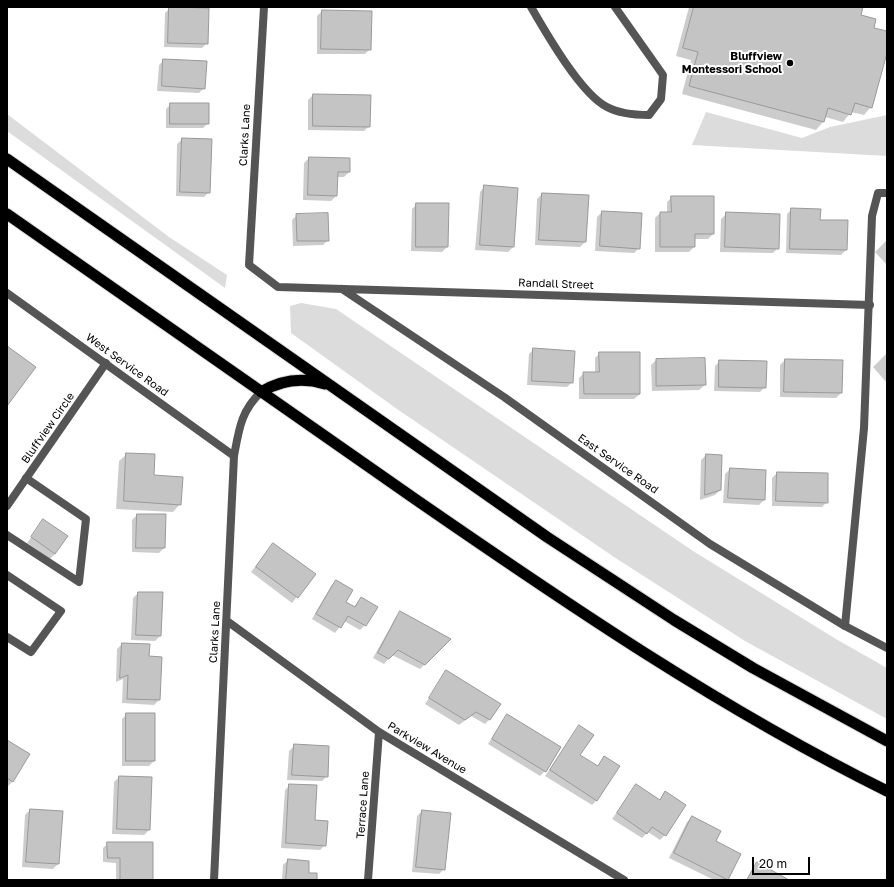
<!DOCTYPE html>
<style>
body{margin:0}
#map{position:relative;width:894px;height:887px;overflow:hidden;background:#fff;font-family:"Golos Text",sans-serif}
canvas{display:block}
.frame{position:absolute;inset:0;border:8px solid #000;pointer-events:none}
.scale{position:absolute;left:752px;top:857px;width:58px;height:18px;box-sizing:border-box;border:2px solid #000;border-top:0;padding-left:5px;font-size:12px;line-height:14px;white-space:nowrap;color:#000;-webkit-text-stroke:3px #fff;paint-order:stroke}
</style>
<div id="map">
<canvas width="894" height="887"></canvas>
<div class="frame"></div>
<div class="scale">20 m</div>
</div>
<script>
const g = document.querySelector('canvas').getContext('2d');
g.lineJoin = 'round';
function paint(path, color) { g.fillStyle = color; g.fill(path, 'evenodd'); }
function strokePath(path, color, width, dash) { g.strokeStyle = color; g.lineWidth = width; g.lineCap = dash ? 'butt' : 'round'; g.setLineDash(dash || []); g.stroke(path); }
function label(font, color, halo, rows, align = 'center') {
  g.font = font + ' "Golos Text",sans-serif'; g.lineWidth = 4; g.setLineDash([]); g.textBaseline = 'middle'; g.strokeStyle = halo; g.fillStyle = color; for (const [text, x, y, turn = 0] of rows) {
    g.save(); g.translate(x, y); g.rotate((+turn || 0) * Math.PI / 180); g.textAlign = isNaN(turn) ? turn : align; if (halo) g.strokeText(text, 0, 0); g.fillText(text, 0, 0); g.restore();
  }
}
const green = new Path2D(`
 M706 112 802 138 830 127 887 115V156L692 145Z
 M7 114 169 237 227 275 225 288 7 131Z
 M301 303 336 309 693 551 836 639 887 668V719L745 641 614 557 397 409 291 333 290 306Z`);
const shadow = new Path2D(`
 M689 7H862L860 15 873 28 887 32V49L871 107 864 115 851 112 843 122 825 117 823 122 816 130 682 94 691 60 676 56Z
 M170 8 207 43 202 48 164 47 165 13Z
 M322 11 370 49 365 54H317V16Z
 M164 60 204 88 199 93 157 91 159 65Z
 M313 95 369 126 364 131 308 130V100Z
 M171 104 208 123 203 128H166V109Z
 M182 139 209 192 204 197 176 196 177 144Z
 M309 158 349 172 344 177H336V196L331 201 303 200 304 163Z
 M485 186 513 247 508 252 475 250 480 192Z
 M542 194 585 242 580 247 535 245 537 199Z
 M672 197 713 234 708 239H694V247L689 252H655V218L660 213H667V202Z
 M417 204 447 247 442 252 411 251 412 209Z
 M792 209 819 221 846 250 841 255 786 253 787 214Z
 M602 212 639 248 634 253 595 251 597 217Z
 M726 214 778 248 773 253 720 252 721 219Z
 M297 215 328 240 323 245 293 246 292 220Z
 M887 240V265L875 252Z
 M534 349 572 382 567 387 527 385 529 354Z
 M600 353H639L640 394 634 399H579V378L584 373H595V358Z
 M887 353V383L873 367Z
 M656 360 705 385 699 390 652 391 651 365Z
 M785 360 841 393 836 398 780 397V365Z
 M720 361 765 387 760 392 714 391 715 366Z
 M127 454 153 476 180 504 173 512 116 509 119 461Z
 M706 455 720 490 715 495 700 500 701 460Z
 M730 469 764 500 759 505 723 503 725 474Z
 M777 473 827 502 822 507 772 506V478Z
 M137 515 164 548 159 553 132 552V520Z
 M43 521 55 554 50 559 27 543Z
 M268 550 314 575 292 603 251 572Z
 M336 581 345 603 353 608 361 598 365 625 360 630 344 621 335 633 312 619 331 586Z
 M138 593 160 636 155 641 131 640 133 598Z
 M401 612 450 639 420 669 392 655 384 664 373 658 396 617Z
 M122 644 148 657 159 700 154 705 122 703 123 679 116 682 117 649Z
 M446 672 490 719 485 724 471 716 459 725 425 704Z
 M127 714 154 761 149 766H122V719Z
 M507 715 545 771 540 776 488 744Z
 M579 726V756L597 767 605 758 597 800 592 805 545 776Z
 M7 741 12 782 7 787Z
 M294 746 327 776 322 781 287 780 289 751Z
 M119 777 151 778 149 830 144 835 112 834 114 782Z
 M290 785 314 821 325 845 320 850 281 848 285 790Z
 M636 785 659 800 665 792V835L660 840 648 832 642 838 612 819Z
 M30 810 58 864 53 869 22 867 25 815Z
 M422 811 444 869 439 874 412 872 417 816Z
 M692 817 714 842 726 880H714L669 858 687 822Z
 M108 843 152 880H116V863L103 862V848Z
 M288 860 308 874 316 880H282L283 865Z
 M757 864 787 880H746Z`);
const building = new Path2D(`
 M169 7 209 8 208 44 168 43Z
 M694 7H863L861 15 876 19 874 28 887 31V53L872 108 855 103 851 115 828 108 824 122 689 86 698 52 683 48Z
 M322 10 372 11 371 50 321 49Z
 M163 59 207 61 205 89 162 86Z
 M313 94 371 95 370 127 313 126Z
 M170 103H209V124H170Z
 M182 138 212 139 210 193 180 192Z
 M309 157 350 158V172H338L337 196 308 195Z
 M484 185 518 188 514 247 480 245Z
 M542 193 589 195 586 242 539 240Z
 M671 196H714V234H695V247H660V212H671Z
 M416 203H449L448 247H416Z
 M791 208 821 209 820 220H848L847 250 790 249Z
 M602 211 642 213 640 249 600 246Z
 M726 212 780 214 779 249 725 247Z
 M328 213 329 241H297L296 214Z
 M7 346 36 367 7 406Z
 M533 348 575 351 573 383 532 381Z
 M599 352H640V394H584L583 372H599Z
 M705 358 706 385 656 386V359Z
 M785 359 843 360 842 393 784 392Z
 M719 360 767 361 766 388 719 387Z
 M126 453 155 454 154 475 183 477 181 505 124 501Z
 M706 454 722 455 721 490 705 495Z
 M730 468 766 470 765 500 728 498Z
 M777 472 828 473V503L776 501Z
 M137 514H166L165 548H136Z
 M43 519 68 536 55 554 31 537Z
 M273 543 316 574 298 598 256 567Z
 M336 580 353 590 346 602 355 607 361 597 378 607 366 626 348 616 341 628 316 614Z
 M138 592H163L161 636 136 635Z
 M400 611 451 639 425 665 398 650 389 659 378 653Z
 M122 643 150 644 149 656 162 657 160 700 127 699 128 675 120 678Z
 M446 670 501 704 490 720 476 712 465 720 429 698Z
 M126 713H155V761H126Z
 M507 714 561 747 546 772 492 739Z
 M579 725 594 735 580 755 598 766 604 756 620 766 597 801 550 770Z
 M7 740 30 754 13 782 7 778Z
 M294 744 329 746 328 777 292 775Z
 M119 776 152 777 150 830 117 829Z
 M289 784 317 785 315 820 328 821 326 846 286 843Z
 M636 784 660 800 665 791 686 805 666 836 652 827 647 834 617 813Z
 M30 809 63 811 59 864 26 862Z
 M422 810 451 813 445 870 416 867Z
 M692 816 721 831 716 841 741 854 728 880 674 853Z
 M107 842H153V880H120V858H108Z
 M288 859 309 861V873H317V880H286Z
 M757 862 789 880H747Z`);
const service = new Path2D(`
 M531 7C546 33 581 94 607 107 620 114 634 115 649 115L661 99 663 75 615 7
 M7 535 79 582 86 519 26 478
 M7 575 61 611 31 652 7 637
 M845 626 864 428 872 216 878 193H887`);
const minor = new Path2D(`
 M264 7 249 265 278 287 870 305
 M342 289 504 397 710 544 845 626 887 648
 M7 293 234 456
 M7 506 106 363
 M227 621 379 732 624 880
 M214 880 234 456C239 429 241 411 261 392
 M368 880 379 732`);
const trunk = new Path2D(`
 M7 159 547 537 674 620 753 668 887 741
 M7 214C143 309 279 404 415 499 567 604 721 709 887 791
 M261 392C281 380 302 377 325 384`);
const markers = [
 [790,63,4,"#000"]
];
const poiNames = [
 ["Bluffview",782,57],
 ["Montessori School",782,70]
];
const streetNames = [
 ["Clarks Lane",245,135,-87],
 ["Randall Street",556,284,2],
 ["West Service Road",127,365,36],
 ["Bluffview Circle",48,428,-55],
 ["East Service Road",618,464,35],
 ["Clarks Lane",215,632,-87],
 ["Parkview Avenue",427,748,31],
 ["Terrace Lane",363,805,-86]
];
paint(green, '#dcdcdc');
paint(shadow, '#0003');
paint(building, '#c4c4c4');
strokePath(building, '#999', 1);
strokePath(trunk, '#dbdbdb', 13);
strokePath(service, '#555', 8);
strokePath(minor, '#555', 8);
strokePath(trunk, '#000', 11);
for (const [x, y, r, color] of markers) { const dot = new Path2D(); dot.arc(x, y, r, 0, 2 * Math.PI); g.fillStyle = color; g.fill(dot); strokePath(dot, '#fff', 1.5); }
label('bold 11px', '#000', '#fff', poiNames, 'right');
label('11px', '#000', '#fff', streetNames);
</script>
